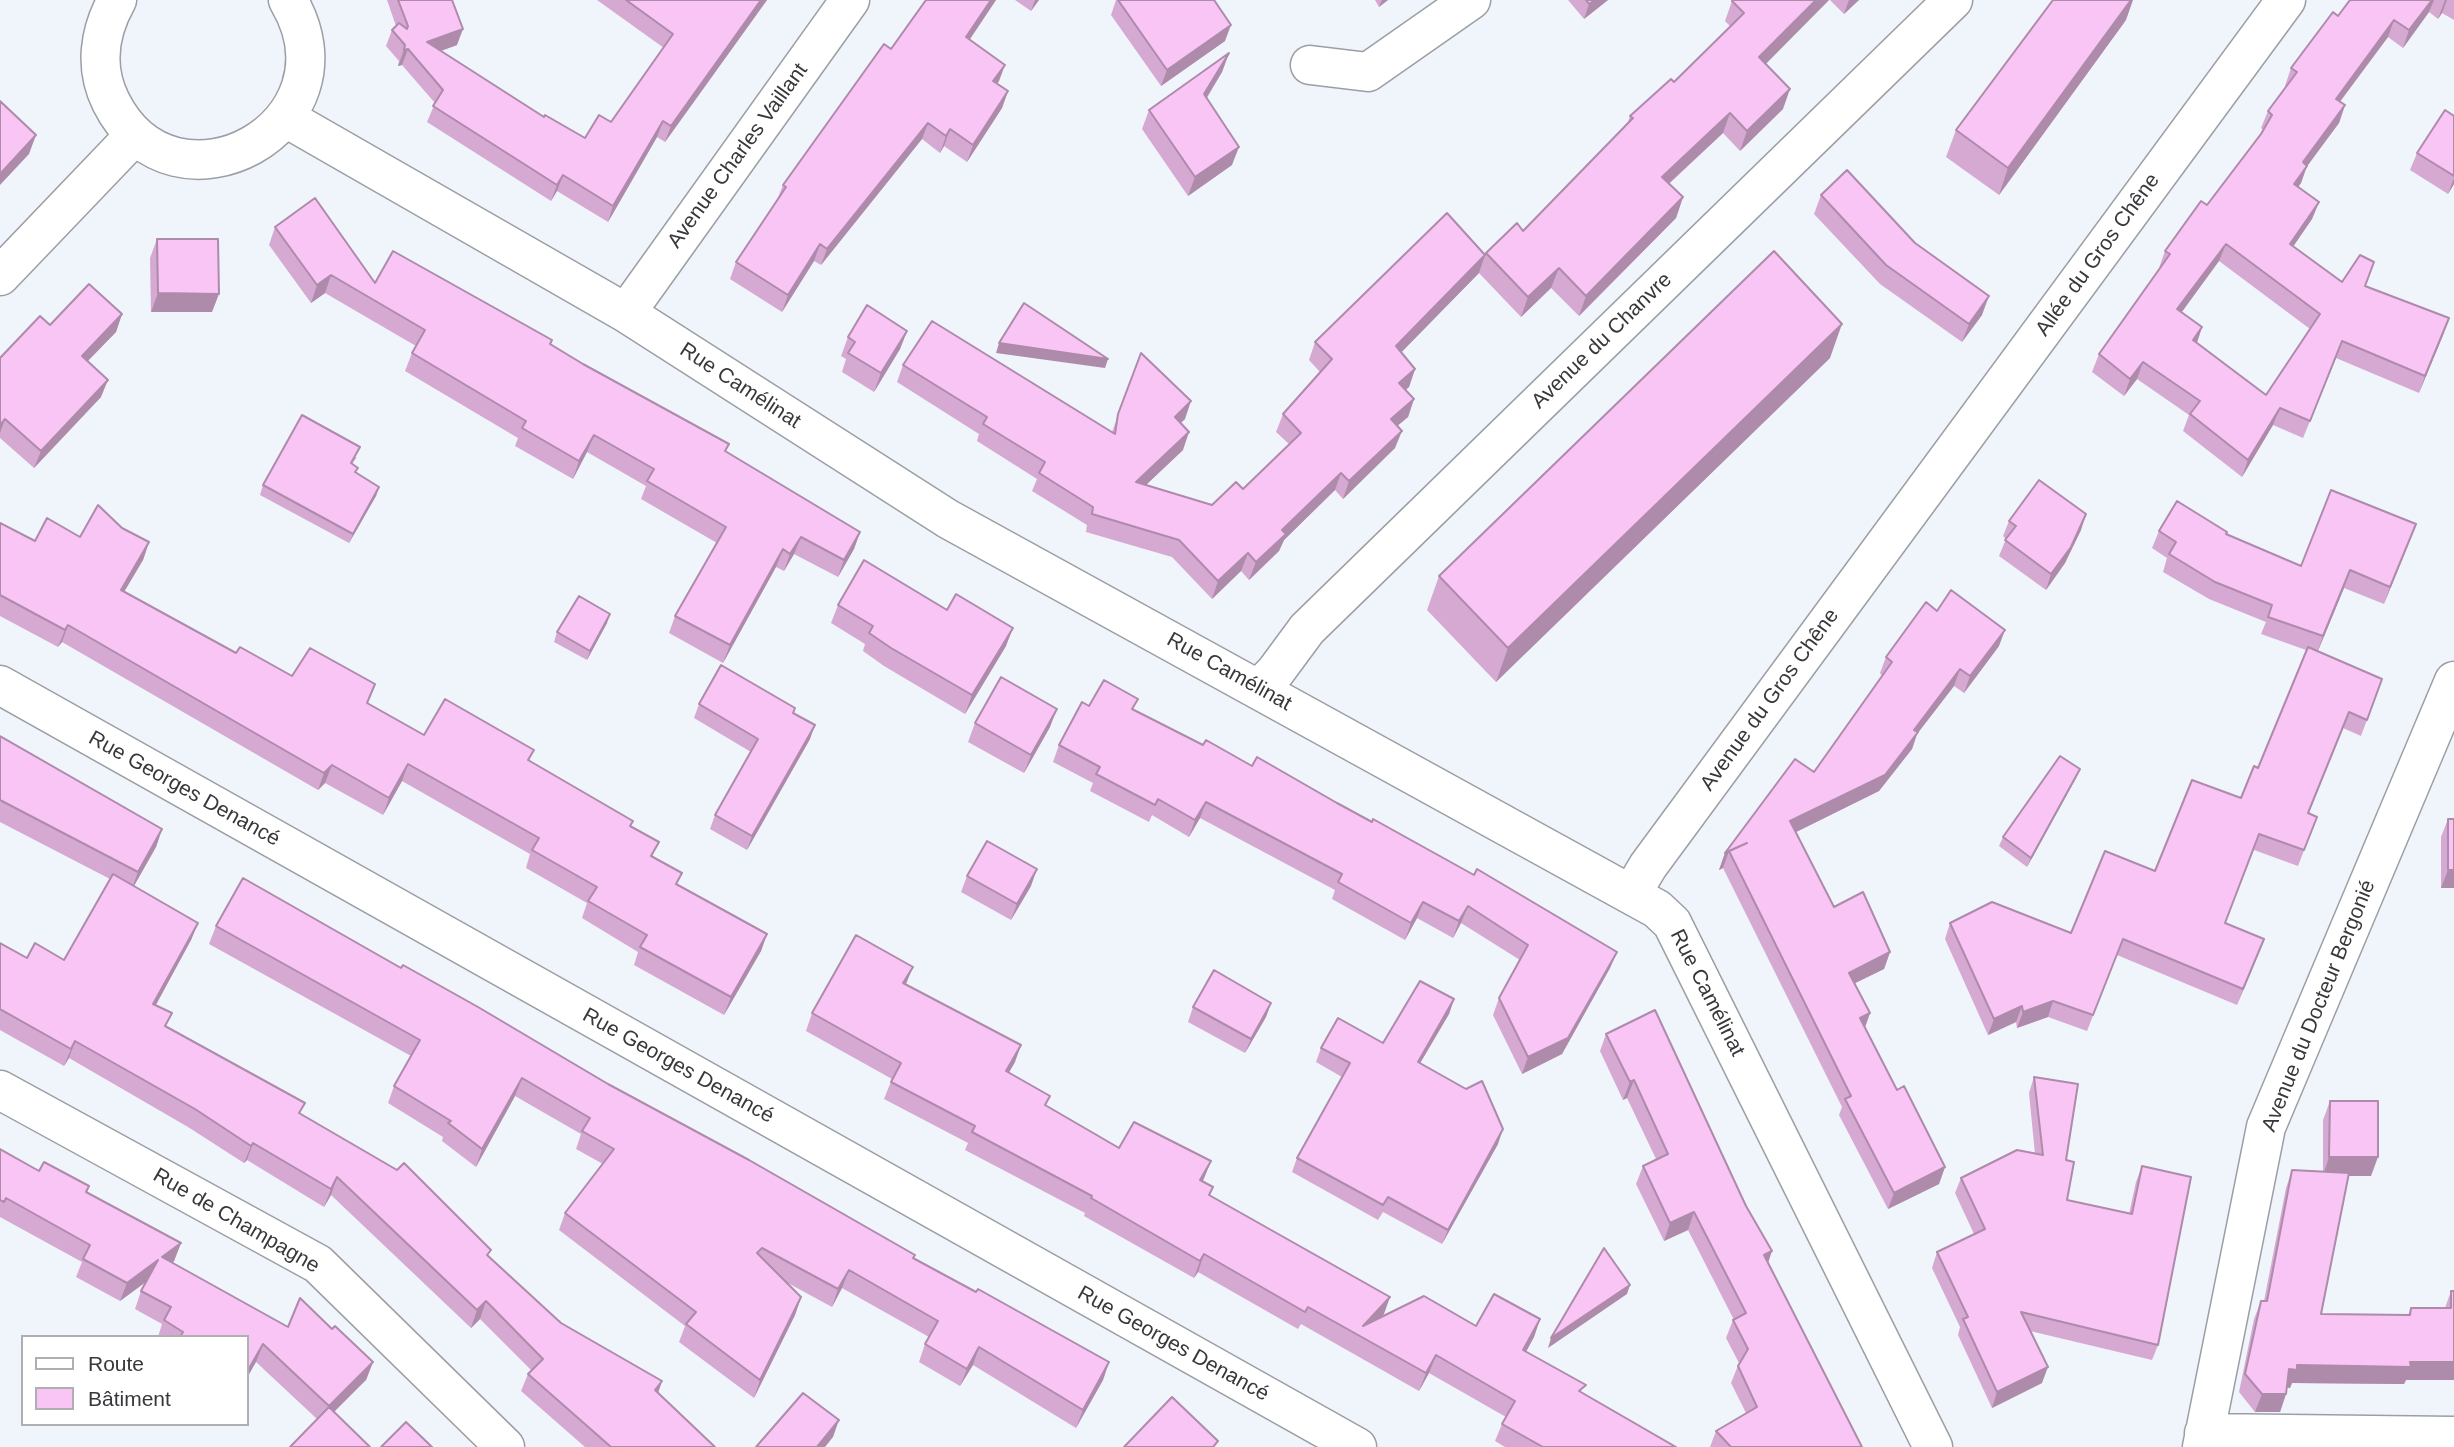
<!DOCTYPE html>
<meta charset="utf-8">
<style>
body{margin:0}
#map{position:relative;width:2454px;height:1447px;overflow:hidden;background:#f0f4fb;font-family:Arial,sans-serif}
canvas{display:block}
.legend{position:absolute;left:21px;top:1335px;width:228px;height:91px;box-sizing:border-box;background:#fff;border:2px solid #afafb1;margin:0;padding:9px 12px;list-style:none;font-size:21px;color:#37383b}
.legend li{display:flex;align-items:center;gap:14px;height:35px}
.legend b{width:35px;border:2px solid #afafb1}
</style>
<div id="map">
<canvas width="2454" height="1447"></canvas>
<ul class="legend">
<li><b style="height:9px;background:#fff"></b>Route</li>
<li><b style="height:19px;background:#f9c5f4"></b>Bâtiment</li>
</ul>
</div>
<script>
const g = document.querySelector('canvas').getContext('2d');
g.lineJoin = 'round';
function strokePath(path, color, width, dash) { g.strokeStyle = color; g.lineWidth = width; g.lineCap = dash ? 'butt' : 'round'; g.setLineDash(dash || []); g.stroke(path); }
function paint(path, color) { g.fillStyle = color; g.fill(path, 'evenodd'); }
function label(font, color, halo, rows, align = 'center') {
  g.font = font + ' Arial,sans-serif'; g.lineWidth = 5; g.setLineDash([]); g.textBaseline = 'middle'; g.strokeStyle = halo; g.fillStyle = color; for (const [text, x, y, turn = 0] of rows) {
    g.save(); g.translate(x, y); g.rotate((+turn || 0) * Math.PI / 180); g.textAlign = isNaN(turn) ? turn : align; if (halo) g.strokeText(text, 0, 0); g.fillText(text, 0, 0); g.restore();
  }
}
const minor = new Path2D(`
 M117 0C99 32 94 68 111 102 174 228 363 126 288 0
 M1310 65 1368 72 1471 0
 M286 118 626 313 948 519 1657 909 1672 923 1933 1447
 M0 276 135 135
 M626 313 850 0
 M0 685 1357 1447
 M1259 689 1276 671 1307 629 1953 0
 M1632 893 1648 866 2286 0
 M0 1090 318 1264 505 1447
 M2204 1433 2454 1436
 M2202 1447 2266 1127 2454 681`);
const wall = new Path2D(`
 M387 0H452L457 45 441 51 544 117 585 138 611 122 664 48 597 0H767L665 142 657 137 608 222 557 191 551 201 427 122 435 103 402 65 398 66 399 61 386 46 392 30 396 26Z
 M926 0H996L970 39 999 81 997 84 1008 91 1002 108 967 162 944 146 940 153 922 139 821 265 814 261 782 312 730 279 736 262 777 200 783 185 891 49Z
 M1015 0H1039L1031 11Z
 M1116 0H1214L1225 41 1161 86 1111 15Z
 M1375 0H1388L1379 7Z
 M1568 0H1608L1584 19Z
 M1829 0 1765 64 1783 109 1740 151 1723 133 1669 184 1683 197 1676 218 1579 316 1551 288 1521 317 1479 273 1401 352 1415 369 1409 387 1405 390 1414 399 1408 417 1397 426 1395 448 1343 499 1335 490 1284 540 1279 551 1249 580 1241 571 1212 599 1172 557 1086 532 1087 525 1032 491 1037 479 977 441 979 434 897 382 903 365 1112 432 1141 353 1185 419 1180 423 1183 450 1146 485 1212 505 1243 489 1289 444 1276 432 1283 414 1320 372 1309 360 1315 342 1485 255 1486 253 1523 231 1627 125 1630 116 1674 82 1731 27 1725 21 1732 1Z
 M1830 0H1859L1844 14Z
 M2350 0H2454V20L2442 13 2438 19 2429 12 2403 48 2388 37 2340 102 2345 105 2339 123 2307 165 2301 183 2298 187 2319 202 2312 219 2293 247 2342 282 2365 286 2443 335 2419 393 2336 358 2303 438 2273 425 2242 477 2183 431 2189 415 2137 379 2124 396 2092 372 2099 354 2160 269 2159 268 2165 251 2207 205 2263 130 2261 128 2268 111 2286 86H2285L2291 68 2338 16ZM2219 261 2310 329 2266 395 2197 343 2202 327 2181 312Z
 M2126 20 1999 195 1946 157 1956 130Z
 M1229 53 1222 72 1207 98 1232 165 1188 196 1142 129 1149 110Z
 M2454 116V184L2448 194 2410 170 2417 153Z
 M1821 195 1982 315 1962 342 1880 284 1814 214Z
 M275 227 375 283 552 340 551 344 726 452 860 532 854 549 838 577 794 554 784 571 776 567 723 663 669 633 675 616 717 543 641 499 646 486 587 452 573 479 515 446 518 438 405 371 412 353 416 346 325 293 311 303 269 245Z
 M157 239 212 312H151L150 258Z
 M122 314 116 332 88 361 101 397 34 468 0 438V358L50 325Z
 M907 331 900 349 874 392 842 372 846 359 841 356 848 337Z
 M1830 358 1496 682 1427 610 1439 576Z
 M357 457 352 464 356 473 379 487 376 496 349 543 260 495 263 485Z
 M2009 521 2081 530 2065 563 2046 590 1999 556 2006 539 2003 536Z
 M0 523 35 541 80 537 122 528 149 542 143 560 124 592 236 653 292 676 368 703 424 735 534 750 529 761 631 826 654 857 678 885 767 934 761 951 724 1015 634 965 638 952 582 918 587 903 526 868 530 854 402 781 383 815 325 783 318 790 62 642 58 647 0 616Z
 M2416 524 2384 604 2344 588 2318 651 2382 679 2361 736 2343 728 2308 814 2317 817 2298 866 2254 850 2225 923 2264 939 2237 1005 2117 955 2087 1031 2048 1017 2017 1028 2016 1022 1988 1035 1945 939 1950 923 2071 933 2155 871 2241 798 2258 768 2306 650 2261 634 2266 622 2209 599 2163 572 2167 558 2152 548 2159 531 2226 535 2301 566Z
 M838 605 1006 646 965 714 884 666 863 651 865 644 831 623Z
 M1937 611 1999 646 1964 693 1954 686 1917 734 1912 749 1879 791 1796 832 1834 907 1890 952 1884 969 1855 983 1870 1013 1865 1027 1897 1090 1945 1167 1939 1184 1888 1209 1839 1115 1842 1107 1723 868 1719 870 1725 853 1814 772 1882 676 1880 673 1886 657Z
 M607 623 587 660 554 642 557 632Z
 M699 704 794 713 810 739 747 850 710 829 715 815 751 752 694 718Z
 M1089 706 1134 710 1203 745 1337 803 1617 952 1610 968 1562 1054 1522 1074 1493 1015 1499 998 1520 960 1461 923 1453 938 1417 918 1405 940 1332 899 1335 890 1200 818 1189 837 1152 815 1149 822 1090 791 1093 783 1053 762 1059 745Z
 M975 723 1050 727 1024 773 968 742Z
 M0 736 162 829 156 847 134 886 198 923 191 940 156 1005 167 1027 301 1114 489 1257 561 1323 662 1381 658 1393 715 1447H585L521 1391 528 1374 531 1370 480 1319 471 1328 331 1195 324 1207 247 1160 244 1163 188 1127 69 1058 64 1066 0 1030V943L27 958 64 960 110 879 0 822Z
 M2076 778 2027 867 1999 846 2003 837Z
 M2448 819H2454V888H2441V837Z
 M967 876 1031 886 1011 920 961 892Z
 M216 926 608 1084 913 1258 1109 1362 1103 1380 1076 1428 973 1365 960 1386 919 1362 925 1344 929 1337 842 1288 832 1307 786 1282 801 1297 795 1315 754 1398 679 1342 685 1326 559 1230 565 1213 603 1164 576 1149 581 1134 515 1096 476 1167 442 1141 443 1137 388 1103 394 1086 411 1056 209 944Z
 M906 985 1015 1062 1009 1072 1046 1106 1119 1148 1211 1161 1203 1181 1210 1195 1384 1314 1381 1317 1476 1326 1540 1319 1534 1337 1526 1352 1583 1393 1676 1447H1505L1495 1441 1502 1424 1506 1417 1429 1373 1419 1391 1301 1324 1298 1329 1198 1272 1194 1278 1084 1216 1085 1213 965 1150 968 1143 884 1099 892 1079 806 1031 812 1013Z
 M1454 999 1449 1014 1420 1063 1498 1144 1442 1244 1383 1212 1378 1220 1292 1172 1297 1158 1342 1077 1316 1062 1321 1048 1383 1043Z
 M1271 1003 1266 1017 1245 1053 1188 1022 1193 1007Z
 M1606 1034 1768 1263 1862 1447H1710L1716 1431 1746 1413 1731 1383 1739 1363 1726 1338 1733 1320H1734L1688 1230 1664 1241 1636 1184 1643 1166 1656 1159 1627 1098 1623 1100 1600 1051Z
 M2034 1077 2066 1160 2067 1200 2129 1214 2136 1182 2142 1166 2158 1345 2152 1360 2030 1331 2042 1383 1992 1408 1958 1335 1960 1327 1932 1268 1937 1252 1974 1234 1955 1193 1961 1178 2035 1154 2029 1093Z
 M2330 1101 2371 1176H2348L2321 1314 2408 1315 2411 1308H2445L2451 1291H2454V1380H2406L2404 1384 2292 1383 2290 1388 2287 1387 2286 1394 2280 1412H2255L2239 1392 2254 1319 2261 1301H2264L2286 1188 2292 1170 2323 1172V1120Z
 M0 1149 39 1171 89 1186 87 1192 181 1243 174 1261 173 1263 288 1327 332 1329 373 1362 366 1380 317 1419 256 1362 247 1337H158L162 1324 135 1309 141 1291 146 1282 120 1301 76 1277 82 1262 0 1217Z`);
const shadedWall = new Path2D(`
 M761 0H767L665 142 671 126Z
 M991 0H996L960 54 966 37Z
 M1035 0H1039L1031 11Z
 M1382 0H1388L1379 7Z
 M1595 0H1608L1584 19 1589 4Z
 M1816 0H1829L1752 78 1759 57Z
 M1849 0H1859L1844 14Z
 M2131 0H2133L2126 20 1999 195 2008 168Z
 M2432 0H2434L2429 12 2403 48 2409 30Z
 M2445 0H2447L2442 13 2438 19Z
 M2394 20 2388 37 2329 116 2336 99Z
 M1231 25 1225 41 1161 86 1167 70Z
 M463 29 457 45 421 58 427 42Z
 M408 49 402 65 398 66 404 50Z
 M1229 53 1222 72 1197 113 1204 94Z
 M1005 65 999 81 987 98 993 81Z
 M1790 89 1783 109 1740 151 1747 131Z
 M1008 91 1002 108 967 162 973 145Z
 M2345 105 2339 123 2297 180 2303 162Z
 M1730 113 1723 133 1654 197 1662 177Z
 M663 121 657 137 608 222 613 206Z
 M928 123 922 139 821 265 827 249Z
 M950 129 944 146 940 153 946 136Z
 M36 135 29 154 0 185V174Z
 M1239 147 1232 165 1188 196 1195 177Z
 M2307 166 2301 183 2288 201 2294 184Z
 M563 175 557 191 551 201 557 185Z
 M2454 178V184L2448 194Z
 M1683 197 1676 218 1579 316 1586 296Z
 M2319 202 2312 219 2283 261 2290 244Z
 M820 244 814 261 782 312 788 295Z
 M2226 244 2219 261 2171 327 2177 309Z
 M1485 255 1479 273 1390 364 1396 346Z
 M1559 268 1551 288 1521 317 1528 297Z
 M331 275 325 293 311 303 317 285Z
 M158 293 219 294 212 312H151Z
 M1989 296 1982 315 1962 342 1969 324Z
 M122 314 116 332 76 373 82 356Z
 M2449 318 2443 335 2419 393 2425 376Z
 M1842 324 1830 358 1496 682 1508 648Z
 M2202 327 2196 345 2193 340Z
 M907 331 900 349 874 392 881 373Z
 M2342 341 2336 358 2303 438 2310 421Z
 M999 343 1108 359 1105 368 996 353Z
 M2143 362 2137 379 2124 396 2130 379Z
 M1415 369 1409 387 1393 401 1399 383Z
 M108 380 101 397 34 468 41 451Z
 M1414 399 1408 417 1384 437 1391 419Z
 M1191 401 1185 419 1168 435 1175 417Z
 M2280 408 2273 425 2242 477 2248 460Z
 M5 419 0 433V425Z
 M1402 431 1395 448 1343 499 1349 481Z
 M1189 432 1183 450 1130 500 1136 482Z
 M594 435 587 452 573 479 579 461Z
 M1341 473 1335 490 1284 540 1279 551 1249 580 1256 562 1282 530Z
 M379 487 376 496 349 543 353 534Z
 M2086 514 2081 530 2065 563 2046 590 2051 574Z
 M2416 524 2409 542 2384 604 2390 587Z
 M860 532 854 549 838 577 844 560Z
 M801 537 794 554 784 571 790 554Z
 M149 542 143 560 115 607 121 590Z
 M783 549 776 567 723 663 730 645Z
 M1248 553 1241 571 1212 599 1218 581Z
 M2350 570 2344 588 2317 653 2323 636Z
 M610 614 607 623 587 660 590 651Z
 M68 625 62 642 58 647 65 630Z
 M1013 628 1006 646 965 714 972 695Z
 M2005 630 1999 646 1964 693 1970 676Z
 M1960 669 1954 686 1917 734 1912 749 1879 791 1784 838 1790 821 1914 730Z
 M1057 709 1050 727 1024 773 1031 755Z
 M2349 712 2343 728 2302 829 2308 813Z
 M815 725 810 739 747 850 752 836Z
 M408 764 402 781 383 815 389 798Z
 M332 765 325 783 318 790 324 773Z
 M2080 769 2076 778 2027 867 2031 858Z
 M1206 802 1200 818 1189 837 1195 820Z
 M162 829 156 847 131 891 138 872Z
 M1729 851 1723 868 1719 870 1725 853Z
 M1037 869 1031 886 1011 920 1017 904Z
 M2448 870H2454V888H2441Z
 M1423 902 1417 918 1405 940 1411 923Z
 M1468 906 1461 923 1453 938 1459 921Z
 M198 923 191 940 147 1021 153 1004Z
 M767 934 761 951 724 1015 731 997Z
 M2264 939 2258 955 2237 1005 2243 989Z
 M1617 952 1610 968 1562 1054 1522 1074 1528 1057Z
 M1890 952 1884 969 1843 989 1849 973Z
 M913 967 906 984 897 1001 903 983Z
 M1454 999 1449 1014 1412 1077 1418 1062Z
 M2053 1001 2048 1017 2017 1028 2023 1012Z
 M1271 1003 1266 1017 1245 1053 1251 1039Z
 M2022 1006 2016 1022 1988 1035 1994 1019Z
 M1870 1013 1864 1030 1860 1018Z
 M75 1041 69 1058 64 1066 71 1049Z
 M1021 1045 1015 1062 1000 1088 1006 1071Z
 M522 1078 515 1096 476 1167 482 1149Z
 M1634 1080 1627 1098 1623 1100 1630 1082Z
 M1503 1129 1498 1144 1442 1244 1448 1230Z
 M253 1143 247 1160 244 1163 251 1146Z
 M2329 1157H2378L2371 1176H2323Z
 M1211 1161 1204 1178 1194 1198 1200 1180Z
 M1945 1167 1939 1184 1888 1209 1894 1193Z
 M337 1177 331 1195 324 1207 331 1189Z
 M1694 1212 1688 1230 1664 1241 1670 1223Z
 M181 1243 174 1261 156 1275 162 1257Z
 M1772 1251 1766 1269 1764 1255Z
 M1204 1254 1198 1272 1194 1278 1200 1261Z
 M158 1260 151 1278 120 1301 127 1283Z
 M849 1270 842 1288 832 1307 838 1289Z
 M1630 1285 1627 1294 1548 1348 1551 1338Z
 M801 1297 795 1315 754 1398 760 1380Z
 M1390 1297 1384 1314 1362 1338 1363 1326Z
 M486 1301 480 1319 471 1328 477 1310Z
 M1540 1319 1534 1337 1517 1368 1523 1350Z
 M263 1344 256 1362 247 1378V1372Z
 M979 1347 973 1365 960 1386 967 1369Z
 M1436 1355 1429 1373 1419 1391 1426 1373Z
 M373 1362 366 1380 322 1424 329 1406Z
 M1109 1362 1103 1380 1076 1428 1083 1410Z
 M2410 1362H2454V1380H2406L2404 1384 2292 1383 2290 1388 2282 1387 2289 1369 2297 1365Z
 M2048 1367 2042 1383 1992 1408 1997 1392Z
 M662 1381 656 1399 655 1390Z
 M2262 1394H2286L2280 1412H2255Z
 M839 1420 833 1437 825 1447H817Z`);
const building = new Path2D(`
 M398 0H452L463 29 427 42 544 117 545 115 585 138 599 115 611 122 673 34 626 0H761L671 126 663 121 613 206 563 175 557 185 433 106 443 90 408 49 404 50 405 45 392 30 399 23 407 29 408 26Z
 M926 0H991L966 37 1005 65 993 81 1008 91 973 145 950 129 946 136 928 123 827 249 820 244 788 295 736 262 786 187 783 185 884 44 891 49Z
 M1118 0H1214L1231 25 1167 70Z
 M1586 0H1595L1589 4Z
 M1733 0H1816L1759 57 1790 89 1747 131 1730 113 1662 177 1683 197 1586 296 1559 268 1528 297 1486 253 1517 223 1523 231 1633 118 1630 116 1671 79 1674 82 1744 13 1732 1Z
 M2053 0H2131L2008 168 1956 130Z
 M2350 0H2432L2409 30 2394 20 2336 99 2345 105 2303 162 2307 166 2294 184 2319 202 2290 244 2342 282 2360 255 2374 262 2365 286 2449 318 2425 376 2342 341 2310 421 2280 408 2248 460 2190 414 2200 401 2143 362 2130 379 2099 354 2170 254 2165 251 2201 201 2207 205 2261 134 2272 115 2268 111 2297 72 2291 68 2333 12 2338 16ZM2226 244 2320 314 2266 395 2193 340 2202 327 2177 309Z
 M1229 53 1204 94 1239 147 1195 177 1149 110Z
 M0 101 36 135 0 174Z
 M2445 110 2454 116V176L2417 153Z
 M1847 170 1915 243 1989 296 1969 324 1886 265 1821 195Z
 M315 198 375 283 393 251 552 340 550 344 583 364 729 444 725 451 860 532 844 560 801 537 790 554 783 549 730 645 675 616 726 527 647 481 654 469 594 435 579 461 522 428 526 421 412 353 425 330 331 275 317 285 275 227Z
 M1447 213 1485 255 1396 346 1415 369 1399 383 1414 399 1391 419 1402 431 1349 481 1341 473 1282 530 1286 534 1256 562 1248 553 1218 581 1179 540 1092 514 1093 507 1039 473 1045 462 983 424 987 417 903 365 932 321 1115 434 1118 414 1141 353 1191 401 1175 417 1189 432 1136 482 1212 505 1236 482 1243 489 1301 433 1283 414 1332 359 1315 342Z
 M157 239H218L219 294 158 293Z
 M1774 251 1842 324 1508 648 1439 576Z
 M89 284 122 314 82 356 108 380 41 451 5 419 0 425V358L40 316 50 325Z
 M1024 303 1108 359 999 343Z
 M867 305 907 331 881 373 848 353 855 342 848 337Z
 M302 415 360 447 351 463 358 468 355 472 379 487 353 534 263 485Z
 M2039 480 2086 514 2071 547 2051 574 2005 540 2016 526 2009 521Z
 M2331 490 2416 524 2390 587 2350 570 2323 636 2268 617 2272 605 2215 582 2169 554 2176 542 2159 531 2177 501 2227 532 2226 534 2301 566Z
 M98 505 122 528 149 542 121 590 236 653 240 647 292 676 310 648 375 684 367 703 424 735 445 699 534 750 528 760 633 821 630 826 659 842 651 856 682 873 676 884 767 934 731 997 640 947 647 935 588 901 597 887 532 850 539 838 408 764 389 798 332 765 324 773 68 625 65 630 0 595V523L35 541 47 518 80 537Z
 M864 560 947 610 956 594 1013 628 972 695 891 648 869 633 873 626 838 605Z
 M1951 590 2005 630 1970 676 1960 669 1914 730 1918 732 1885 775 1790 821 1834 907 1863 892 1890 952 1849 973 1870 1013 1860 1018 1897 1090 1904 1086 1945 1167 1894 1193 1845 1099 1851 1096 1729 851 1747 843 1725 853 1795 759 1814 772 1892 662 1886 657 1926 602 1937 611Z
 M579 596 610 614 590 651 557 632Z
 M2308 647 2382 679 2367 720 2349 712 2308 813 2317 817 2304 850 2259 834 2225 923 2264 939 2243 989 2123 939 2093 1015 2053 1001 2023 1012 2022 1006 1994 1019 1950 923 1992 902 2071 933 2105 851 2155 871 2192 780 2241 798 2254 766 2258 768Z
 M721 665 795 708 793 713 815 725 752 836 715 815 758 739 699 704Z
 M1001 677 1057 709 1031 755 975 723Z
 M1104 680 1138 699 1132 709 1203 745 1206 740 1252 766 1257 757 1337 803 1372 822 1373 819 1474 875 1477 869 1617 952 1568 1038 1528 1057 1499 998 1528 945 1468 906 1459 921 1423 902 1411 923 1338 882 1342 874 1206 802 1195 820 1158 799 1155 805 1096 774 1100 767 1059 745 1082 702 1089 706Z
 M0 736 162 829 138 872 0 800Z
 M2060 756 2080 769 2031 858 2003 837Z
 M2448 819H2454V870H2448Z
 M987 841 1037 869 1017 904 967 876Z
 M113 874 198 923 153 1004 172 1013 165 1026 305 1103 299 1113 397 1170 404 1163 491 1250 487 1255 561 1323 662 1381 655 1390 715 1447H611L528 1374 543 1359 486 1301 477 1310 337 1177 331 1189 253 1143 251 1146 195 1109 75 1041 71 1049 0 1009V943L27 958 35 943 64 960Z
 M243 878 401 968 403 965 478 1007 608 1084 749 1160 915 1255 913 1258 976 1292 978 1289 1109 1362 1083 1410 979 1347 967 1369 925 1344 938 1321 849 1270 838 1289 762 1248 757 1253 801 1297 760 1380 686 1324 696 1312 565 1213 614 1149 582 1131 590 1118 522 1078 482 1149 448 1123 451 1121 394 1086 420 1040 216 926Z
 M856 935 913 967 903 983 1021 1045 1006 1071 1050 1096 1045 1105 1119 1148 1134 1122 1211 1161 1200 1180 1213 1187 1209 1195 1390 1297 1363 1326 1424 1296 1476 1326 1494 1294 1540 1319 1523 1350 1586 1385 1579 1391 1676 1447H1543L1502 1424 1515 1401 1436 1355 1426 1373 1308 1307 1305 1312 1204 1254 1200 1261 1091 1198 1092 1196 972 1132 975 1126 891 1082 901 1063 812 1013Z
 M1214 970 1271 1003 1251 1039 1193 1007Z
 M1420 981 1454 999 1418 1062 1466 1089 1482 1081 1503 1129 1448 1230 1388 1197 1383 1205 1297 1158 1350 1063 1321 1048 1338 1018 1383 1043Z
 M1655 1010 1746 1206 1772 1251 1764 1255 1862 1447H1731L1716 1431 1757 1407 1738 1366 1748 1349 1733 1320 1746 1313 1694 1212 1670 1223 1643 1166 1668 1154 1634 1080 1630 1082 1606 1034Z
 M2034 1077 2078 1084 2066 1160 2074 1162 2067 1200 2132 1214 2142 1166 2191 1177 2158 1345 2021 1312 2048 1367 1997 1392 1963 1319 1968 1317 1937 1252 1985 1229 1961 1178 2017 1150 2043 1155Z
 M2330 1101H2378V1157H2329Z
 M0 1149 39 1171 44 1162 89 1186 86 1192 181 1243 162 1257 288 1327 300 1298 332 1329 335 1326 373 1362 329 1406 263 1344 247 1372V1337H180L183 1332 164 1320 171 1307 141 1291 158 1260 127 1283 83 1259 90 1245 6 1198 4 1202 0 1200Z
 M2292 1170 2349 1173 2321 1314 2410 1315 2411 1308H2451V1291H2454V1362H2410L2411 1367 2297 1365V1370L2289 1369 2286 1394H2262L2245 1374 2261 1301H2267Z
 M1604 1248 1630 1285 1551 1338Z
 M803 1393 839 1420 817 1447H756Z
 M1172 1397 1218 1441 1213 1447H1124Z
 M329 1407 370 1447H290Z
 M406 1422 432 1447H381Z`);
const streetNames = [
 ["Avenue Charles Vaillant",738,156,-54],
 ["Allée du Gros Chêne",2098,255,-54],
 ["Avenue du Chanvre",1602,341,-44],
 ["Rue Camélinat",740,386,33],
 ["Rue Camélinat",1229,672,29],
 ["Avenue du Gros Chêne",1770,700,-54],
 ["Rue Georges Denancé",184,789,29],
 ["Rue Camélinat",1707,993,63],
 ["Avenue du Docteur Bergonié",2319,1006,-68],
 ["Rue Georges Denancé",678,1066,29],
 ["Rue de Champagne",236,1221,30],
 ["Rue Georges Denancé",1173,1344,29]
];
strokePath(minor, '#9b9fa5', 41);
strokePath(minor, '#fff', 38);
paint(wall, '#d6a9d2');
paint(shadedWall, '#ae8aab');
paint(building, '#f9c5f4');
strokePath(building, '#ae8aab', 2);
label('21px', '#37383b', '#fff', streetNames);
</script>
